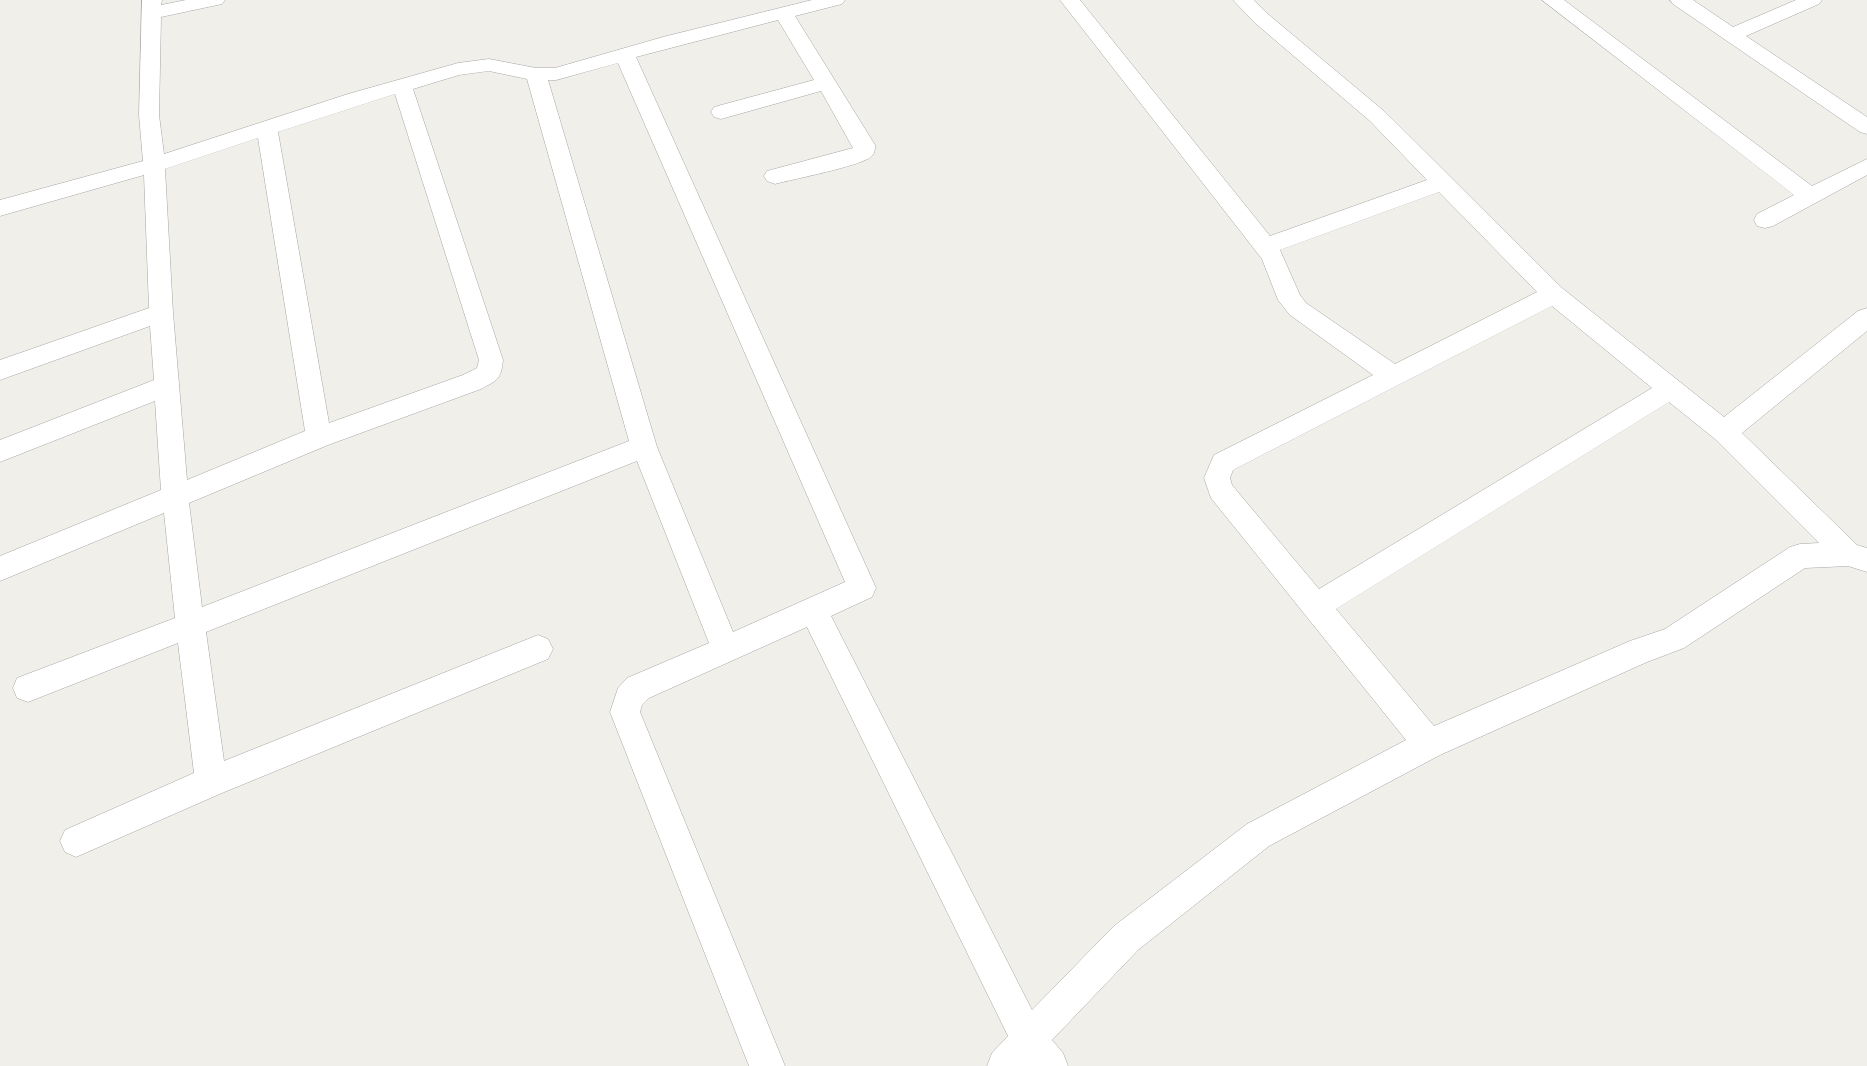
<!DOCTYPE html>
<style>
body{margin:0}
canvas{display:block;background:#f1efe9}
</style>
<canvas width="1867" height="1066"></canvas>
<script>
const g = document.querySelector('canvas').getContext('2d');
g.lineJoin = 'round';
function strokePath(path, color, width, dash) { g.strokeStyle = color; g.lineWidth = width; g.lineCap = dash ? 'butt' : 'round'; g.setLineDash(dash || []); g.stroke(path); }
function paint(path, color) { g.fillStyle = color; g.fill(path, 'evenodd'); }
const street = new Path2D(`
 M142 0H162L161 5 186 0H225L222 4 161 17 159 115 164 154 348 94 458 63 489 59 536 68H555L663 37 812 0H845L842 4 795 16 875 145C875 149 875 153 872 156 862 166 793 179 775 184L767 181 764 176 767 171 853 148 821 91 721 119 714 117 711 112 714 107 814 80 778 20 636 57 876 588 872 597 831 616 1032 1010 1114 926 1247 824 1406 740 1211 498 1204 478 1214 455 1373 375 1290 315 1278 300 1262 259 1060 0H1080L1270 236 1427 180 1370 121 1255 23 1233 0H1254L1269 15 1384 111 1562 288 1724 417 1858 311 1867 308V331L1742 433 1857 545 1867 548V572L1848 566 1805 568 1684 648 1647 662 1440 755 1269 846 1138 950 1052 1040 1063 1053 1068 1066H987L992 1053 1008 1036 807 627 649 698 642 705 640 712 785 1066H749L610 712 618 688 627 678 709 643 637 461 206 632 224 761 538 635 548 639 553 649 548 659 222 793 76 857 65 852 60 841 65 830 194 773 178 643 28 702 17 698 13 688 17 678 175 618 164 513 0 581V556L161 490 155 401 0 462V440L154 380 150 326 0 380V360L149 308 144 175 0 216V200L143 161 139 115ZM618 63 845 582 733 632 657 447 548 80H556ZM489 71 527 79 629 441 202 607 189 503 328 445 481 389C498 380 501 379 503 360L413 89 459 75ZM395 94 479 360 477 368 463 375 329 423 278 132ZM258 138 305 431 187 480 173 313 165 169ZM1439 192 1537 292 1395 364 1306 303 1300 295 1280 250ZM1552 306 1652 388 1319 589 1232 485 1230 478 1233 470ZM1669 402 1715 439 1819 543 1800 544 1790 547 1665 629 1630 641 1434 726 1336 609Z
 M1542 0H1564L1812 186 1867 159V175L1773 226 1765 228 1757 226 1754 220 1757 214 1794 195Z
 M1670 0H1693L1733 27 1796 0H1822L1819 4 1746 36 1867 117V134L1860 132 1673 4Z`);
strokePath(street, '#a5a5a5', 1);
paint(street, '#fff');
</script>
